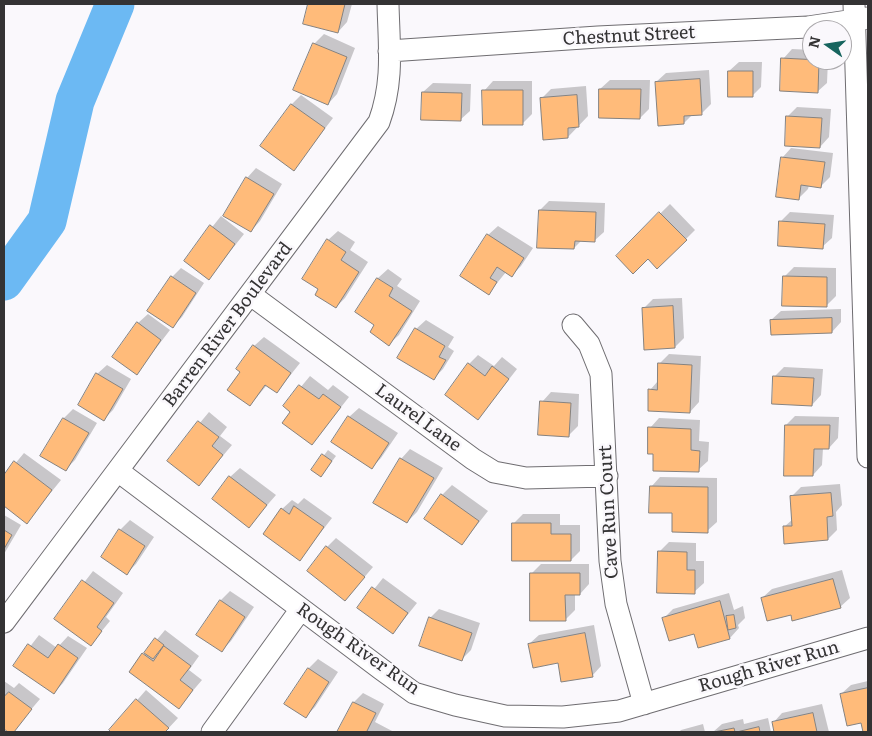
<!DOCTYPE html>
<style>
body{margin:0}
#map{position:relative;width:872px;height:736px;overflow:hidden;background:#faf8fc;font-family:Literata,serif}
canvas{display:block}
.frame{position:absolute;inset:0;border:5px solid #343334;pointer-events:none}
.north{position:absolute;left:802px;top:20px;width:50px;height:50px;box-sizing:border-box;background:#faf8fc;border:1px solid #aba9ac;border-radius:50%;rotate:283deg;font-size:14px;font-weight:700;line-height:20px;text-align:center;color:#343334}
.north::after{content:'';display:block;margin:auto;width:18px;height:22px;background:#16645e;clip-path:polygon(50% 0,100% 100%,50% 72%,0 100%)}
</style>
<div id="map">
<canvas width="872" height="736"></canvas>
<div class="frame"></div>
<div class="north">N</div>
</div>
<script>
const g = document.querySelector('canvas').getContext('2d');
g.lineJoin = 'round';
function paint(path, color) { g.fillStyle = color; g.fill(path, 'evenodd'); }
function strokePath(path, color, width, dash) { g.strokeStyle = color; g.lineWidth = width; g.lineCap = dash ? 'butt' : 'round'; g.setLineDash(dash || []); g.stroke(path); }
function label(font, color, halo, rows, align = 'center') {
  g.font = font + ' Literata,serif'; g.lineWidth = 5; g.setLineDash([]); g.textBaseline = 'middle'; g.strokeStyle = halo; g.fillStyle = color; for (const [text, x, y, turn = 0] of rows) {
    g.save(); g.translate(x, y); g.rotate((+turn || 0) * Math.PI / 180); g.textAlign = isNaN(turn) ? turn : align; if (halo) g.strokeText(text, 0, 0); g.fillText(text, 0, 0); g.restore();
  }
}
const shadow = new Path2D(`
 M309 4H352L347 22 338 32 305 23Z
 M324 34 355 48 337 94 328 104 314 44Z
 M792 49 812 50V60H828L827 83 817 92 783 59Z
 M739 62H762L761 87 752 96 729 71Z
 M709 70 711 104 702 113 693 114 684 123 656 82 666 73Z
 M610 80H650L649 109 640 118 600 89Z
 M493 81H532V114L522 124 484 91Z
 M433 83 471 84 470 111 460 120 423 92Z
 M586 86 588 116 568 137 541 99 551 89Z
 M301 95 333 118 294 169 291 105Z
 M797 107 831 109 829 137 820 147 787 117Z
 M791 148 833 153 830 177 821 186 809 185 808 189 799 198 782 158Z
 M256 168 282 184 260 221 251 231 247 178Z
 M549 201 605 203 604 232 594 241H581L574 248 540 210Z
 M670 204 695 230 657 268 648 257 617 256Z
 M790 212 834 215 832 238 822 247 781 221Z
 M221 216 244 234 209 278 185 261Z
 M498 226 533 248 521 266 512 275 506 272 489 293 488 235Z
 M338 231 355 242 350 250 368 262 345 298 336 307 320 289 328 240Z
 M794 267 836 268V296L826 306 784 277Z
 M181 268 204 283 182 317 173 326 172 277Z
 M388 269 402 279 397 286 420 301 399 335 389 344 376 325 356 312 378 278Z
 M682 298 684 338 675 347 643 309 653 299Z
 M841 309V322L832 332 771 320 781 311Z
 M148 314 170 330 137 373 138 323Z
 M426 320 454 337 448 347 454 351 443 369 434 378 416 329Z
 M264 337 300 363 277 392 267 385 250 405 241 371 254 346Z
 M669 354 701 356 699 402 690 412 650 390 658 381 659 364Z
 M478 355 494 366 502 357 517 369 478 419 469 364Z
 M107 365 131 379 113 410 104 419 97 374Z
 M784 367 823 369 821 395 812 405 774 377Z
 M310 376 328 390 333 385 349 397 312 444 292 412 285 406Z
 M551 392 579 394 578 426 568 436 542 402Z
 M359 408 398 433 381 458 372 467 349 417Z
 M73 409 97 423 75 460 66 469 42 455 64 418Z
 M209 412 227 427 220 436 232 445 199 484 169 460Z
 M795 416 839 417 838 438 829 448H823L822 465 813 475 786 425Z
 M659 418 700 420 699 441 709 442 708 461 698 470 654 453 650 428Z
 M410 449 443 468 417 512 407 522 401 459Z
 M328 450 336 456 321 476 313 470Z
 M24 453 61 480 27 522 4 504V477Z
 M240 468 276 495 249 526 230 477Z
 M660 477 717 478V522L707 531 673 512 651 487Z
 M840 484 842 505 836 512 837 530 828 539 784 527 793 519 791 497 801 487Z
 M452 485 488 511 462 544 442 495Z
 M304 498 332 518 300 559 282 509 292 500 298 504Z
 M523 514H560V525H580V551L571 560 513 524Z
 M4 515 21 525 4 554Z
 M130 520 154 537 136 564 127 573 102 556 120 530Z
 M336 538 373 567 345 600 327 547Z
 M669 542 696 543V561H704V583L694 592 659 552Z
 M541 564H589V584L580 594H575V610L565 620 531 574Z
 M842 570 850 598 840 607 762 598 772 589Z
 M93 571 123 593 106 617 110 621 91 644 56 619Z
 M383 578 417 603 393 633 359 608Z
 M230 591 254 607 231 641 222 650 198 634 221 600Z
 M729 593 734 610 743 606 745 618 738 625 739 628 730 638 695 633 664 618 673 609Z
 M439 609 480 623 471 650 461 660 430 618Z
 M594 625 601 666 592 676 559 662 529 644 539 635Z
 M165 630 199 656 189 670 202 680 179 707 130 672Z
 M39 635 57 648 68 636 87 648 63 683 54 693 15 666Z
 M318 659 338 672 315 707 306 716 286 704 309 668Z
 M4 681 14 688 19 683 40 699 12 732 4 728Z
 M868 681V732H864L862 722 841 694 851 685Z
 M146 690 178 718 165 732H113L111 730Z
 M363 693 384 704 375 722 394 732H339L354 702Z
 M822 704 829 732H775L773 723 782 713Z
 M768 718 771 732H713L722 724 743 719 744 724Z
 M703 724 705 732H679L681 730Z`);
const river = new Path2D(`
 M4 281 47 221 75 101 115 4`);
const building = new Path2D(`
 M308 4H345L338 33 303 24Z
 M313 43 347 57 328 105 293 90Z
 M781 58 819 60 818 93 780 91Z
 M728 71H753V97H728Z
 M700 79 702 115 684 116V124L658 126 655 82Z
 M599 89H641L640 119 599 118Z
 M482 90H523V125H483Z
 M422 92 462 93 461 121 421 120Z
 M577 95 579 127 568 128V138L543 140 540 98Z
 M291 104 325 128 294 171 260 146Z
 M786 116 822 118 820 148 785 146Z
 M781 157 825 162 821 188 801 185 799 200 776 197Z
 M246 177 274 194 251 232 223 216Z
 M539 210 596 212 595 242 575 241 574 249 537 248Z
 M659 212 687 240 657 269 648 259 633 274 616 256Z
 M779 221 825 224 823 249 778 246Z
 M210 225 235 244 209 280 184 261Z
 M487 234 524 258 512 277 497 267 490 278 497 282 489 295 460 276Z
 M327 239 346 252 341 260 359 272 336 308 315 295 318 289 302 279Z
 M171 276 196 293 173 328 147 311Z
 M783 276 827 277V307L782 306Z
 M377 278 393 288 389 296 412 311 389 346 370 332 374 325 355 312Z
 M673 306 675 348 644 350 642 308Z
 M832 318V333L771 335 770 320Z
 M137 322 161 340 137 375 112 357Z
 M415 328 445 346 439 357 446 360 434 380 397 358Z
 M253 345 291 373 277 393 265 385 250 406 227 390 240 372 236 369Z
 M468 363 485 376 492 366 509 379 478 420 445 395Z
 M658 363 692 365 690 413 648 411V389L657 390Z
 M96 373 123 389 104 421 78 405Z
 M773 376 814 378 812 406 772 404Z
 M299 385 319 399 323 394 341 407 312 445 282 423 290 412 283 406Z
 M540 401 571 403 569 437 538 435Z
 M348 416 389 443 372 469 331 442Z
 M63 418 89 433 66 471 40 456Z
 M198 421 219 437 212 446 223 455 199 486 167 461Z
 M785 425H830L829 449H814L813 476H784Z
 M648 427 691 429V450L700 451 699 472 653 471V454H648Z
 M322 454 332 461 321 477 311 470Z
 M400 458 434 478 407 523 373 503Z
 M14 461 52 490 27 524 4 506V475Z
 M229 476 267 505 249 528 212 499Z
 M650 486 708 487V533L672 532V513H649Z
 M831 493 833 516 827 517 828 540 784 544 783 526H792L790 496Z
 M441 494 479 521 462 545 424 519Z
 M294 506 324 527 300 561 263 534 281 508 289 514Z
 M512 523H551V534H571V561H512Z
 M119 529 145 546 127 575 101 557Z
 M4 530 12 535 4 549Z
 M326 546 365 577 345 601 307 571Z
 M658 551 687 552V570H695V594L657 593Z
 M530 573H580V595H565L566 621H530Z
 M833 579 841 608 792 621 791 615 767 621 761 598Z
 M82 580 114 603 97 627 102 631 91 646 54 619Z
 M372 587 408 613 393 634 357 608Z
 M220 600 245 617 222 652 196 635Z
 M720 601 730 639 698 648 694 634 669 641 662 618Z
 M734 615 736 628 728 630 726 616Z
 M429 617 472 633 462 661 419 646Z
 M585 633 593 677 561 682 558 663 533 668 528 644Z
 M155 638 164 645 153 659 144 653Z
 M28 644 48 658 58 644 78 658 54 694 13 666Z
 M164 646 191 666 180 680 193 690 179 709 129 672 142 653 153 661Z
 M308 668 329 682 306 718 284 704Z
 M868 688V732H863L861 723 847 726 840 694Z
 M9 692 32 709 14 732H8L4 729V697Z
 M136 699 169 728 165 732H111L109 730Z
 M353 702 376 713 367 731 369 732H337Z
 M813 713 817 732H774L772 722Z
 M759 727 760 732H714L734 728 735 732Z`);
const minor = new Path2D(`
 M854 4 868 457
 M389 51 598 37 808 27 868 18
 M251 295 473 459 494 472 526 478 607 476
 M573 325 589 344 601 374 610 561 616 604 644 704
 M118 471 381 669 414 693 455 705 505 716 563 717 619 711 868 638
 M4 622 379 122C394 81 389 46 388 4
 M212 732 301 609`);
const streetNames = [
 ["Chestnut Street",629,36,-3],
 ["Barren River Boulevard",228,325,-53],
 ["Laurel Lane",418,418,36],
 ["Cave Run Court",609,512,-93],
 ["Rough River Run",358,649,35],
 ["Rough River Run",769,667,-16]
];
paint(shadow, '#0003');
strokePath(river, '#6cb9f3', 39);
paint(building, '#ffbb7a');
strokePath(building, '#858280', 1);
strokePath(minor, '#6f6d71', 23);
strokePath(minor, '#fff', 21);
label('18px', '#343334', '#faf8fc', streetNames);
</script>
